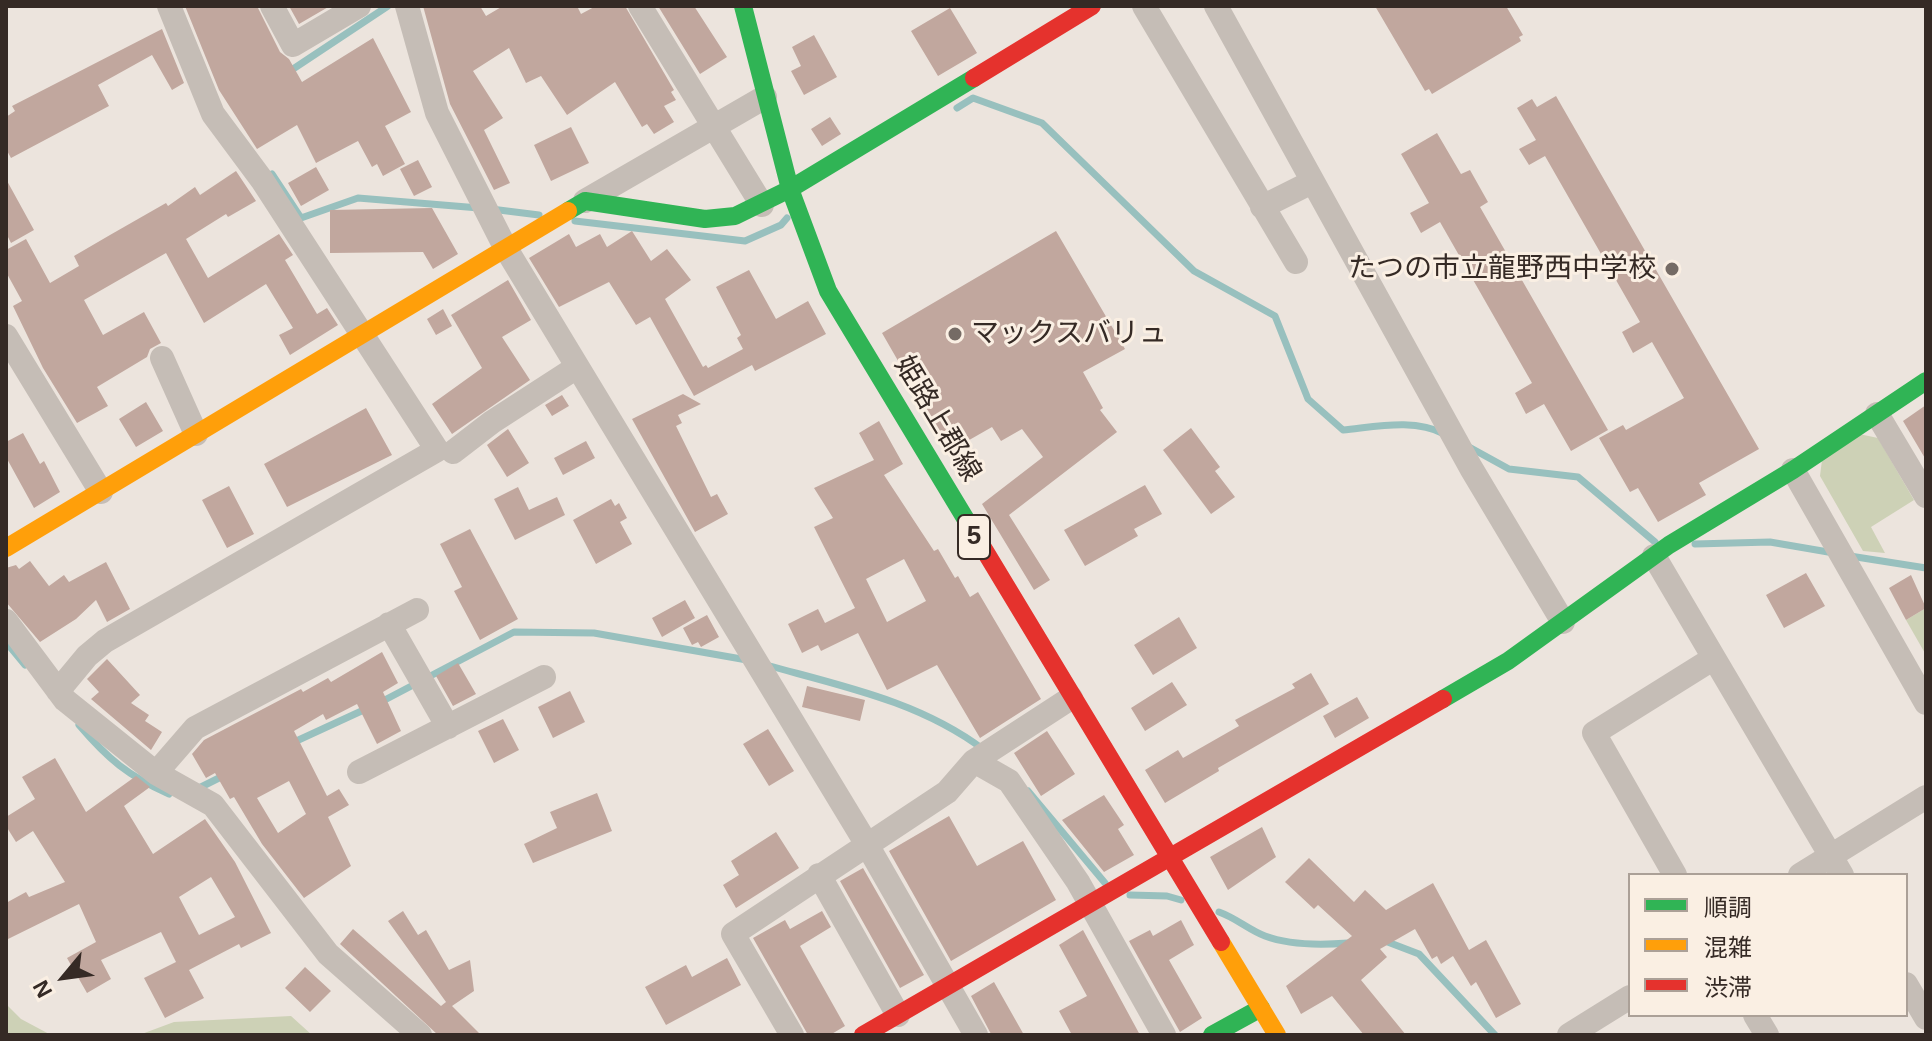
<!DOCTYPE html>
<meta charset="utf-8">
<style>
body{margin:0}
#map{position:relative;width:1932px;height:1041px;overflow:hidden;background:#ece4dd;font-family:Helvetica,"Noto Sans JP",sans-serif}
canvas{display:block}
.frame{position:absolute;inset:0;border:8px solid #352a25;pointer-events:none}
.legend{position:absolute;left:1628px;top:873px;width:280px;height:144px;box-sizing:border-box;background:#faefe3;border:2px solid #aba097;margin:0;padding:10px 14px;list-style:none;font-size:24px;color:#352a25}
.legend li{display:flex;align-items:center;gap:16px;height:40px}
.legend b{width:40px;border:2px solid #aba097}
.north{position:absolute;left:24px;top:937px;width:80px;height:80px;-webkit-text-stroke:6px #faefe3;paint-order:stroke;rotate:241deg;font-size:22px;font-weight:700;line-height:32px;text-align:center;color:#352a25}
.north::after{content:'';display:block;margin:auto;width:28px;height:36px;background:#352a25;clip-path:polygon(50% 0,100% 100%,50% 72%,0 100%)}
</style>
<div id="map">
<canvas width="1932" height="1041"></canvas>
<div class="frame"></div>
<ul class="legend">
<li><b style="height:10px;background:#30b455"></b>順調</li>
<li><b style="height:10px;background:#ff9f0a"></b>混雑</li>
<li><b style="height:10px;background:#e5322d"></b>渋滞</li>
</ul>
<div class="north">N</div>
</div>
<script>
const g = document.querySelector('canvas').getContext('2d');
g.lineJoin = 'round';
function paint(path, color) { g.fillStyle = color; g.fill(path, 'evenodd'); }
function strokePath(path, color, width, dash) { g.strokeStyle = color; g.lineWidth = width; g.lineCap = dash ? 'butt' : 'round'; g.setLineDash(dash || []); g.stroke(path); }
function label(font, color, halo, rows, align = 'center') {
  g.font = font + ' Helvetica,"Noto Sans JP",sans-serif'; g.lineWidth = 6; g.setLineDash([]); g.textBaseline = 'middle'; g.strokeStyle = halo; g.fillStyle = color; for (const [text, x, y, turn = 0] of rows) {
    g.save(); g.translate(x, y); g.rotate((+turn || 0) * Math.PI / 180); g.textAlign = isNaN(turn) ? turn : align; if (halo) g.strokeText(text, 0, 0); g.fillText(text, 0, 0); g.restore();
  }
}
const green = new Path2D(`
 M1859 434 1878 438 1914 500 1871 527 1885 553 1863 551 1820 476 1822 460Z
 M1926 608V655L1906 620Z
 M6 1004 21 1019 51 1035H6Z
 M291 1016 312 1035H139L174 1022Z`);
const stream = new Path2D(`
 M287 73 388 6
 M957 108 973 98 1042 123 1194 271 1275 316 1308 399 1343 430C1375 427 1415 418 1444 434
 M272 174 301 218 358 198 479 208
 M491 209 539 215
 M575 221 745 241 781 225 787 218
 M1469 447 1509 469 1578 477 1655 542
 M1695 544 1770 542 1834 553
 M1850 556 1926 568
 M6 642 25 665
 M766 665C842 686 921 702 984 750
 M379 703 514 632 594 633 747 660
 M79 725C108 759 128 776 169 794
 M292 743 368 708
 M195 790 227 774
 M1028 791 1105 883
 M1130 895 1167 896 1181 900
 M1219 912C1236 918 1249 930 1265 936 1289 945 1323 945 1348 943
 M1385 941 1419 954 1495 1035`);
const building = new Path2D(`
 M185 6H257L280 52 289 59 302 82 373 38 411 112 385 126 405 164 383 176 377 164 372 167 358 141 316 163 297 125 257 149 219 90Z
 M289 6H330L299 24Z
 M423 6H480L486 16 503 6H577L581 14 596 6H625L674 90 671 92 676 100 664 106 674 122 654 134 647 124 642 127 615 82 567 115 541 76 526 83 509 48 473 71 503 118 484 130 510 183 494 190 450 104Z
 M658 6H694L727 57 700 74Z
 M1375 6H1506L1523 35 1519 37 1521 41 1432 94 1429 89 1425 91Z
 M950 8 977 53 938 76 911 31Z
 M162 29 184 83 172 90 152 55 98 85 109 106 11 158 6 149V117L15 111 12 106Z
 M814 35 837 77 804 95 791 71 801 66 792 47Z
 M1556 96 1759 449 1699 483 1706 495 1658 522 1638 488 1630 492 1599 438 1623 425 1626 430 1684 398 1652 342 1633 353 1622 332 1640 322 1545 156 1529 165 1519 149 1536 140 1517 108 1532 99 1537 107Z
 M830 117 841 134 822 146 811 129Z
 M571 127 589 163 551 181 534 145Z
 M1437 133 1461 174 1470 170 1488 202 1480 207 1608 430 1571 451 1544 404 1526 414 1515 393 1532 383 1440 222 1421 233 1410 213 1429 203 1401 154Z
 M418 160 432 187 414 196 400 169Z
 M316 167 329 190 301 206 288 183Z
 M236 171 256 201 228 217 226 214 186 239 208 278 279 234 293 255 285 260 317 314 327 308 338 325 290 355 279 335 293 328 266 284 204 323 166 253 84 300 103 335 144 312 161 343 150 349 147 357 97 387 108 406 77 423 43 368 13 306 22 301 6 272V250L26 239 50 283 79 266 74 256 110 235 166 203 168 206 195 187 200 195Z
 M6 179 34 230 11 243 6 233Z
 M432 208 458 254 433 269 423 252 330 253V210Z
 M632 231 651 261 667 249 691 280 665 299 703 367 706 365 708 368 743 349 737 338 741 335 716 287 749 270 776 319 808 301 826 334 755 371 752 365 694 396 650 317 636 325 609 282 559 307 529 258 569 234 576 247 600 234 607 247Z
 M1056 231 1125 349 1083 372 1103 408 1100 410 1117 432 1009 515 1050 580 1034 590 982 504 1043 457 1022 429 1001 441 992 427 950 451 882 333Z
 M508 280 531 320 502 337 530 380 452 434 432 404 482 368 451 315Z
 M443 309 452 326 436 335 427 319Z
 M683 394 701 404 678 415 682 423 676 426 711 497 717 494 728 514 695 532 632 419Z
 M562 395 569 406 552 416 545 405Z
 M146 402 163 431 136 447 119 419Z
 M1926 405V460L1903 421Z
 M366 408 392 455 287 507 264 464Z
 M879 421 903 464 884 475 934 551 938 549 955 578 958 576 970 597 978 592 1041 699 980 738 937 665 887 690 858 633 821 651 818 645 802 653 788 624 818 609 825 623 855 608 814 527 833 518 814 488 874 460 859 433ZM904 559 926 601 887 622 866 579Z
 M1191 428 1220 467 1215 471 1235 497 1211 514 1163 450Z
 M508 429 529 463 507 477 487 445Z
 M23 433 40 464 44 461 60 492 34 508 6 457V442Z
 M586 441 595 458 563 475 554 458Z
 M1145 485 1162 514 1134 529 1138 536 1085 566 1064 530Z
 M229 486 254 534 227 548 202 500Z
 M518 487 529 510 557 497 565 515 515 540 494 499Z
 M611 499 615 506 619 503 627 518 620 522 632 544 596 564 573 520Z
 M470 529 518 619 480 640 454 591 462 587 440 544Z
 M30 561 49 586 64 575 69 582 106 562 130 609 107 622 96 600 76 619 40 642 6 602V568L16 565 19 569Z
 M1806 573 1825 606 1784 628 1766 595Z
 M1911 575 1926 608 1906 620 1889 588Z
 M685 600 695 618 662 637 652 618Z
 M707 615 719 637 701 647 698 642 692 645 683 628Z
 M1179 617 1197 648 1153 675 1134 645Z
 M382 652 398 683 383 692 401 731 377 744 357 704 326 720 323 714 294 731 327 796 339 789 349 805 328 817 351 866 304 898 262 844 234 797 230 799 215 773 206 778 192 754 204 740 301 689 303 692 328 678 331 682ZM289 781 306 814 278 833 257 798Z
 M107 659 140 695 131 703 149 715 145 721 162 732 151 750 91 699 99 692 87 679Z
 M458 663 476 694 453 706 436 676Z
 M1311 673 1329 704 1218 768 1219 771 1165 803 1145 770 1178 750 1183 758 1239 726 1235 720 1295 688 1292 684Z
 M1172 682 1187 705 1145 731 1131 708Z
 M807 686 865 700 860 721 802 707Z
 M570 691 585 722 553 738 538 707Z
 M1357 697 1369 718 1335 738 1323 716Z
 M503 719 519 750 494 763 478 731Z
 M768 729 794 771 769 786 743 744Z
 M1047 731 1075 774 1041 796 1014 753Z
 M55 758 86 812 136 776 150 787 124 806 153 854 205 819 235 862 271 933 241 948 239 944 189 970 204 998 165 1018 144 978 176 962 161 932 101 960 111 979 87 993 67 958 96 942 79 904 6 940V903L26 892 29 897 65 882 33 831 16 842 6 826V817L35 799 22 777ZM211 877 235 917 199 935 179 897Z
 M597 793 612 831 533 863 524 844 557 828 550 812Z
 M1104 795 1124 825 1118 829 1134 855 1104 872 1062 820Z
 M949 816 977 866 1023 841 1056 900 951 961 889 851Z
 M1262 827 1276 857 1228 890 1210 857Z
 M776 832 799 868 736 908 723 885 739 875 731 861Z
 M1309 858 1354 902 1365 890 1386 910 1433 883 1469 950 1486 940 1521 1004 1496 1018 1476 982 1471 986 1453 956 1441 964 1437 956 1432 959 1415 929 1380 949 1387 957 1361 980 1406 1035H1364L1332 996 1301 1014 1286 986 1352 936 1318 905 1314 909 1285 882Z
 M863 868 924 975 900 988 840 881Z
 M403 911 418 935 426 930 449 970 470 960 474 991 452 1006 481 1035H438L340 944 353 929 441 1006 446 1002 388 921Z
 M822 911 831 927 800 946 845 1026 830 1035H808L753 938 785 920 790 929Z
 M1181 920 1194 945 1169 960 1202 1018 1180 1032 1129 941 1150 930 1153 936Z
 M1083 930 1140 1035H1072L1059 1011 1087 996 1059 945Z
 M727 958 741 985 666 1025 645 987 686 965 692 977Z
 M305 967 331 991 310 1012 285 988Z
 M994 982 1024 1035 991 1034 971 996Z`);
const street = new Path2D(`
 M272 6 293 45 359 6
 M407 6 437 113 505 247 866 843 976 1035
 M640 6 762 205
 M1144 6 1296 262
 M1216 6 1471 468 1563 622
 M585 201 765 97
 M1262 207 1312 182
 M6 336 101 492
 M162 358 196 434
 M1877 414 1926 496
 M453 452 492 422 577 367
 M1793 470 1926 703
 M1654 556 1714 658 1594 733 1675 875
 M6 621 65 700 156 773 213 805 328 954 420 1035
 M389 624 448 727
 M1714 658 1842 875
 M58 691 87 656 105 641 437 450 262 180 213 114 169 6
 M974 761 1009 781 1078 882 1164 1035
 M359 772 544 677
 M156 773 195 728 417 610
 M819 875 898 1015
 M1800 875 1926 797
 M1906 984 1926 1018
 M1755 1015 1767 1035
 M792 1035 733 934 947 792 974 761 1071 698
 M1569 1035 1630 997`);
const fast = new Path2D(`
 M743 6 790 189 828 291 968 523
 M568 211 585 201 705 219 735 216 790 189 974 78
 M1443 699 1508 661 1669 545 1793 470 1926 381
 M1212 1035 1261 1008`);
const slow = new Path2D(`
 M6 548 568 211
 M1221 942 1277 1035`);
const jam = new Path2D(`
 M974 78 1092 6
 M968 523 1221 942
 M863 1035 1443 699`);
const markers = [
 [1672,269,8,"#756b65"],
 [955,334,8,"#756b65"]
];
const shields = [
 [974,537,32]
];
const shieldNames = [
 ["5",974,537]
];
const poiNames = [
 ["たつの市立龍野西中学校",1656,269],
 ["マックスバリュ",971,334,"left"]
];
const streetNames = [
 ["姫路上郡線",937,419,59]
];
paint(green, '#cdd1b6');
strokePath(stream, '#98c0be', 7);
paint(building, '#c1a79e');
strokePath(street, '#c5bdb6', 24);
strokePath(fast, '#30b455', 18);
strokePath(slow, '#ff9f0a', 18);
strokePath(jam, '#e5322d', 18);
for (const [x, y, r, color] of markers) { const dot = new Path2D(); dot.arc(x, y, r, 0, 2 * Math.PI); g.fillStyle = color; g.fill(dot); strokePath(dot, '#faefe3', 3); }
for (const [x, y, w] of shields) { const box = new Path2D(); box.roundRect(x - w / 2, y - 22, w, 44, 6); g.fillStyle = '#faefe3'; g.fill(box); strokePath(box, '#352a25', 2); }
label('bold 26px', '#352a25', null, shieldNames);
label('28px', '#352a25', '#faefe3', poiNames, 'right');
label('28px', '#352a25', '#faefe3', streetNames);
</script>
